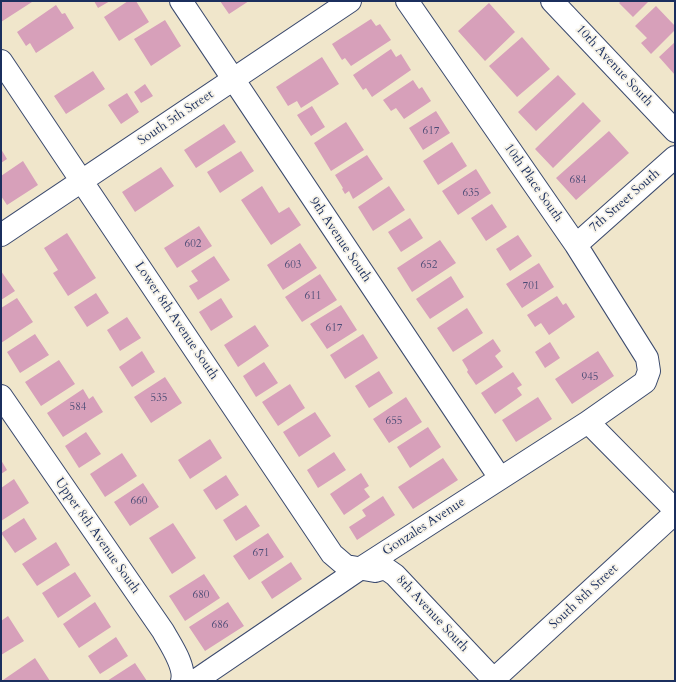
<!DOCTYPE html>
<style>
body{margin:0}
#map{position:relative;width:676px;height:682px;overflow:hidden;background:#f0e6cb;font-family:Cardo,serif}
canvas{display:block}
.frame{position:absolute;inset:0;border:2px solid #1b2f5e;pointer-events:none}
</style>
<div id="map">
<canvas width="676" height="682"></canvas>
<div class="frame"></div>
</div>
<script>
const g = document.querySelector('canvas').getContext('2d');
g.lineJoin = 'round';
function paint(path, color) { g.fillStyle = color; g.fill(path, 'evenodd'); }
function strokePath(path, color, width, dash) { g.strokeStyle = color; g.lineWidth = width; g.lineCap = dash ? 'butt' : 'round'; g.setLineDash(dash || []); g.stroke(path); }
function label(font, color, halo, rows, align = 'center') {
  g.font = font + ' Cardo,serif'; g.lineWidth = 3.5; g.setLineDash([]); g.textBaseline = 'middle'; g.strokeStyle = halo; g.fillStyle = color; for (const [text, x, y, turn = 0] of rows) {
    g.save(); g.translate(x, y); g.rotate((+turn || 0) * Math.PI / 180); g.textAlign = isNaN(turn) ? turn : align; if (halo) g.strokeText(text, 0, 0); g.fillText(text, 0, 0); g.restore();
  }
}
const building = new Path2D(`
 M1 1H31L32 2 1 22Z
 M94 1H110L98 8Z
 M128 1H136L149 22 119 41 104 17Z
 M220 1H249L229 14Z
 M621 1H649L633 17 619 3Z
 M489 3 515 32 485 61 458 31Z
 M56 5 62 14 65 13 74 28 36 53 30 43 26 46 17 32Z
 M656 6 675 26V30L651 54 641 43 647 38 635 26Z
 M371 19 376 26 380 24 391 40 351 66 345 58 342 60 332 44Z
 M165 20 181 46 151 66 134 39Z
 M522 37 550 69 517 97 489 66Z
 M675 42V75L659 57Z
 M391 49 396 57 401 54 411 70 372 97 366 88 363 90 353 75Z
 M322 57 339 84 301 108 297 101 288 106 276 87Z
 M93 71 105 89 66 114 54 96Z
 M558 75 576 94 536 131 518 112Z
 M413 80 419 89 422 87 431 101 404 119 396 108 391 111 383 100Z
 M145 84 153 96 141 103 134 92Z
 M127 93 139 112 121 124 108 105Z
 M583 102 601 121 553 168 535 149Z
 M312 106 325 127 311 136 297 115Z
 M436 111 450 133 423 150 409 128Z
 M346 122 364 150 331 171 314 143Z
 M224 124 236 142 196 168 184 150Z
 M609 131 629 153 576 200 556 178Z
 M452 142 467 166 438 185 423 161Z
 M1 149 7 159 1 163Z
 M241 151 254 171 220 193 207 172Z
 M367 155 383 179 353 199 349 191 345 194 342 189 343 188 335 175Z
 M23 161 38 185 7 205 1 196V176Z
 M161 167 174 186 135 212 122 192Z
 M476 169 491 193 458 215 442 191Z
 M262 186 279 213 289 207 301 225 271 245 241 200Z
 M389 186 405 210 373 231 358 207Z
 M492 204 507 227 486 241 471 218Z
 M410 218 423 238 401 252 388 232Z
 M199 226 212 246 177 268 164 248Z
 M67 233 96 278 68 296 53 273 58 270 44 248Z
 M518 235 532 256 510 271 496 249Z
 M440 240 456 263 412 292 397 268Z
 M300 243 317 268 283 290 267 265Z
 M214 256 230 280 198 300 189 286 198 281 191 271Z
 M539 263 554 287 522 308 506 284Z
 M1 271 15 291 1 300Z
 M320 274 337 300 302 322 285 297Z
 M451 276 464 297 430 319 416 299Z
 M96 293 109 313 87 327 74 307Z
 M557 296 563 305 566 303 575 317 549 335 541 323 535 327 527 315Z
 M17 298 33 322 1 343V308Z
 M221 298 233 317 211 331 199 312Z
 M341 305 357 330 327 349 310 324Z
 M467 308 483 333 453 352 437 328Z
 M127 317 141 338 120 351 107 330Z
 M255 325 269 346 238 367 224 345Z
 M35 334 49 355 20 373 7 352Z
 M363 334 378 358 345 379 330 355Z
 M493 339 501 351 495 356 503 367 476 385 467 372 468 370 462 360Z
 M550 342 560 358 545 368 535 352Z
 M142 351 155 372 132 387 119 367Z
 M598 351 614 376 572 404 555 379Z
 M59 360 75 384 41 406 25 382Z
 M264 362 278 383 256 397 243 376Z
 M379 371 393 393 369 408 355 386Z
 M513 372 522 385 517 388 522 395 495 414 481 393Z
 M165 377 182 403 151 423 134 397Z
 M290 384 305 408 278 426 262 402Z
 M83 389 89 399 93 396 103 412 63 437 47 413Z
 M406 397 422 422 389 443 373 419Z
 M538 397 552 419 516 442 502 420Z
 M315 412 331 436 299 457 283 432Z
 M428 427 441 447 410 468 397 447Z
 M86 432 101 454 79 468 65 446Z
 M210 439 222 458 190 479 178 460Z
 M334 452 346 470 318 488 307 470Z
 M122 453 137 476 105 497 90 474Z
 M443 458 458 480 413 509 398 487Z
 M1 460 7 470 1 474Z
 M361 473 369 486 364 489 370 497 344 515 330 494Z
 M226 475 239 495 216 510 203 490Z
 M14 479 29 503 1 521V488Z
 M143 483 159 507 130 526 114 502Z
 M383 496 395 515 357 540 349 527 366 516 362 510Z
 M246 505 260 526 236 541 223 520Z
 M24 518 37 539 15 553 1 533Z
 M173 523 196 558 172 574 149 538Z
 M268 533 284 557 249 580 233 556Z
 M56 542 70 565 37 586 22 564Z
 M291 562 302 579 272 599 261 582Z
 M75 572 91 596 58 618 42 593Z
 M204 574 220 598 185 621 169 596Z
 M95 602 111 627 79 648 63 624Z
 M228 602 244 626 205 651 189 627Z
 M8 616 24 641 1 655V621Z
 M116 637 128 656 100 674 88 656Z
 M35 658 50 681H4L3 680Z
 M135 663 147 681H107Z`);
const minor = new Path2D(`
 M181 1 500 478
 M552 1 675 131
 M1 61 332 554 346 566 375 571 385 568 395 575 495 681
 M1 235 350 1
 M576 245 675 157
 M1 396 163 631C170 644 186 666 182 681
 M588 422 675 510
 M195 681 361 568 588 422 645 382 649 371 647 358 576 245 407 1
 M492 681 675 513`);
const numberNames = [
 ["617",431,131],
 ["684",578,180],
 ["635",471,193],
 ["602",193,244],
 ["603",293,265],
 ["652",429,265],
 ["701",531,286],
 ["611",313,296],
 ["617",334,328],
 ["945",590,377],
 ["535",159,398],
 ["584",78,407],
 ["655",394,421],
 ["660",139,501],
 ["671",261,553],
 ["680",201,595],
 ["686",220,625]
];
const streetNames = [
 ["10th Avenue South",614,66,47],
 ["South 5th Street",176,118,-34],
 ["10th Place South",533,183,55],
 ["7th Street South",625,201,-41],
 ["9th Avenue South",340,240,56],
 ["Lower 8th Avenue South",176,321,56],
 ["Gonzales Avenue",424,527,-33],
 ["Upper 8th Avenue South",97,536,55],
 ["South 8th Street",584,597,-43],
 ["8th Avenue South",432,614,47]
];
paint(building, '#d7a0ba');
strokePath(minor, '#3b4a6e', 24);
strokePath(minor, '#fff', 22);
label('11px', '#4a4b75', null, numberNames);
label('13px', '#1b2f5e', '#f7f3e8', streetNames);
</script>
